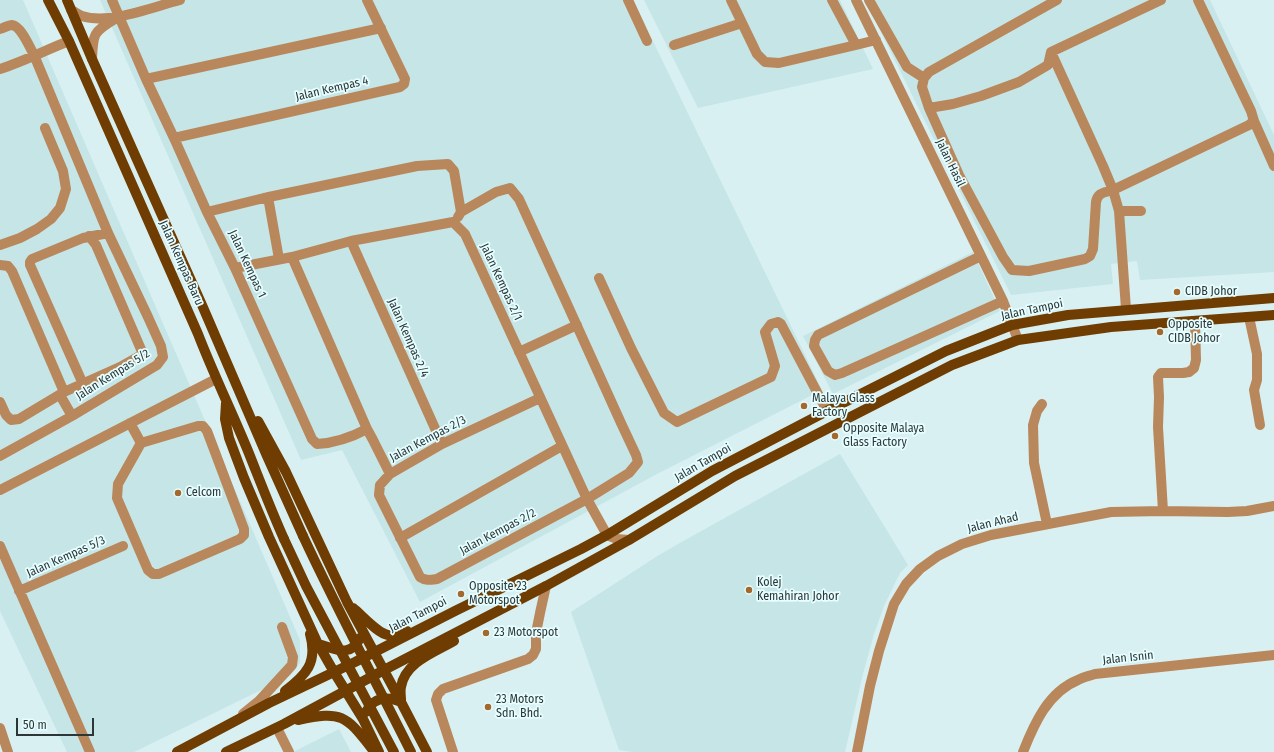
<!DOCTYPE html>
<style>
body{margin:0}
#map{position:relative;width:1274px;height:752px;overflow:hidden;background:#d9f0f2;font-family:"Fira Sans Condensed",sans-serif}
canvas{display:block}
.scale{position:absolute;left:16px;top:718px;width:78px;height:18px;box-sizing:border-box;border:2px solid #2d3637;border-top:0;padding-left:5px;font-size:12px;line-height:14px;white-space:nowrap;color:#2d3637;-webkit-text-stroke:3px #e6feff;paint-order:stroke}
</style>
<div id="map">
<canvas width="1274" height="752"></canvas>
<div class="scale">50 m</div>
</div>
<script>
const g = document.querySelector('canvas').getContext('2d');
g.lineJoin = 'round';
function paint(path, color) { g.fillStyle = color; g.fill(path, 'evenodd'); }
function strokePath(path, color, width, dash) { g.strokeStyle = color; g.lineWidth = width; g.lineCap = dash ? 'butt' : 'round'; g.setLineDash(dash || []); g.stroke(path); }
function label(font, color, halo, rows, align = 'center') {
  g.font = font + ' "Fira Sans Condensed",sans-serif'; g.lineWidth = 3.5; g.setLineDash([]); g.textBaseline = 'middle'; g.strokeStyle = halo; g.fillStyle = color; for (const [text, x, y, turn = 0] of rows) {
    g.save(); g.translate(x, y); g.rotate((+turn || 0) * Math.PI / 180); g.textAlign = isNaN(turn) ? turn : align; if (halo) g.strokeText(text, 0, 0); g.fillText(text, 0, 0); g.restore();
  }
}
const built = new Path2D(`
 M0 0H23L300 640V663L290 676 134 752H67L0 611Z
 M100 0H633L822 390 657 474 420 602 342 450 301 460Z
 M644 0H840L873 69 698 108Z
 M865 0H1210L1274 135V272L1140 280 1137 261 1111 264 1113 284 1011 295Z
 M973 252 1000 311 833 394 803 336Z
 M840 454 908 565 900 573 884 606 874 634 863 674 845 752H633L619 750 571 612 659 555 687 539Z
 M339 729 351 752H293Z`);
const minor = new Path2D(`
 M112 0 146 79 174 138 207 212 235 268 312 439 317 444C334 443 352 437 367 429L373 440 390 474
 M628 0 647 41
 M731 0 757 54 765 62 779 63 856 45 832 0
 M856 0 1003 301 1018 340
 M869 0 907 67 924 78
 M1057 0 929 72 924 78 922 87 929 108 959 175 1003 257 1012 270 1029 271 1085 259 1090 256 1093 249 1096 202C1098 192 1104 193 1113 190L1249 125 1254 121 1251 111 1198 0
 M71 10C75 12 78 14 82 16 109 25 153 7 180 0
 M0 29C4 28 8 25 12 25 21 26 30 48 34 55L108 233 148 317 161 346 163 357 157 365 72 416 0 456
 M674 45 742 23
 M856 45 876 40
 M1051 52 1103 166 1113 190 1119 211 1126 309
 M92 59C93 34 93 32 115 19
 M0 69C24 61 46 50 69 41
 M146 79 381 28
 M929 108 953 104 981 96 1019 82 1048 65 1051 52 1161 0
 M1254 121 1274 166
 M174 138 400 87 404 84 405 79 367 0
 M268 197 279 259
 M1119 211H1141
 M207 212 264 198 417 166 448 164 454 171 461 212 458 217
 M461 212 496 192 510 188 519 199 568 306 621 423 636 455 638 462 629 473 587 499 437 579C430 580 426 581 420 577L379 495 380 485 390 474 442 444 540 398
 M453 222 465 234 587 499 607 535 617 539 629 540
 M351 241 442 444
 M0 245 20 238 37 229 51 219 60 208 66 189 63 171 45 128
 M981 256 818 335 815 340 814 346 828 371 835 375 842 373 1003 301
 M292 257 367 429
 M0 265 8 266 12 271 64 392
 M235 268 292 257 351 241 453 222
 M599 278 631 348 664 413 677 422 771 377 775 366 765 332 771 324 778 322 781 324 827 411
 M1249 317 1257 354V380L1254 390 1260 425
 M519 352 577 325
 M83 384 30 265V262L32 259 83 238 108 233
 M60 395 72 416
 M0 402 6 415 11 420 19 419 64 392 120 367 143 354 96 245 89 236
 M1042 404 1037 411 1033 425 1034 463 1047 524
 M130 423 141 443
 M198 426H203L207 431 244 529V535L240 539 159 574H153L148 570 117 498 118 484 141 443Z
 M0 490 216 379
 M1163 511 1158 427 1159 397 1158 377 1161 373H1183L1189 372 1194 368 1196 360 1195 321
 M400 538 562 446
 M0 546 90 752
 M19 591 123 546
 M243 714 259 701 292 665 293 657 282 627
 M0 728 8 752
 M277 728 289 752
 M453 752 436 700 438 694 443 689 528 659 533 655 536 649V633L540 613 546 586
 M857 752 870 686 879 651 894 604 906 584 920 569 938 556 962 544 991 535 1111 512 1163 511 1228 512 1247 511 1274 506
 M1023 752C1034 724 1048 692 1078 680 1083 677 1089 676 1095 674L1274 655`);
const major = new Path2D(`
 M48 0 69 41 198 334C213 373 232 412 248 451 260 481 271 510 284 539
 M67 0 92 59 202 305 267 456 303 536
 M226 403 225 419 229 438 244 478 269 537 318 644 334 672 363 719 379 752
 M258 421 286 472 347 602 401 702 427 752
 M353 608C362 615 377 633 388 635 394 636 401 633 407 631
 M318 644C334 648 350 659 360 638
 M285 691C306 675 318 663 310 634
 M401 700C401 696 400 691 401 687 405 662 435 652 454 641
 M366 712C373 697 387 696 401 702
 M298 720C343 710 346 716 373 750
 M177 752 269 703 355 662 455 611 581 549 607 535 712 471 827 411 946 351 1012 325 1068 315 1274 298
 M226 752 284 724 384 670 546 586 629 540 735 476 952 365 1018 340 1111 327 1274 315`);
const majorBridge = new Path2D(`
 M303 536C337 609 375 680 411 752
 M284 539 306 586 394 752`);
const markers = [
 [1177,292,4,"#a5682c"],
 [1160,332,4,"#a5682c"],
 [804,406,4,"#a5682c"],
 [835,436,4,"#a5682c"],
 [178,493,4,"#a5682c"],
 [749,590,4,"#a5682c"],
 [461,594,4,"#a5682c"],
 [486,633,4,"#a5682c"],
 [488,707,4,"#a5682c"]
];
const streetNames = [
 ["Jalan Kempas 4",332,89,-13],
 ["Jalan Hasil",950,163,64],
 ["Jalan Kempas Baru",181,263,66],
 ["Jalan Kempas 1",247,264,65],
 ["Jalan Kempas 2/1",501,282,65],
 ["Jalan Tampoi",1032,310,-12],
 ["Jalan Kempas 2/4",408,338,66],
 ["Jalan Kempas 5/2",113,375,-32],
 ["Jalan Kempas 2/3",428,439,-28],
 ["Jalan Tampoi",703,463,-30],
 ["Jalan Ahad",993,523,-14],
 ["Jalan Kempas 2/2",498,532,-28],
 ["Jalan Kempas 5/3",66,557,-24],
 ["Jalan Tampoi",418,615,-27],
 ["Jalan Isnin",1128,658,-6]
];
const poiNames = [
 ["CIDB Johor",1185,292],
 ["Opposite",1168,325],
 ["CIDB Johor",1168,339],
 ["Malaya Glass",812,399],
 ["Factory",812,413],
 ["Opposite Malaya",843,429],
 ["Glass Factory",843,443],
 ["Celcom",186,493],
 ["Kolej",757,583],
 ["Kemahiran Johor",757,597],
 ["Opposite 23",469,587],
 ["Motorspot",469,601],
 ["23 Motorspot",494,633],
 ["23 Motors",496,700],
 ["Sdn. Bhd.",496,714]
];
paint(built, '#c5e5e7');
strokePath(minor, '#b8875c', 10);
strokePath(major, '#6f3d01', 10);
strokePath(majorBridge, '#6f3d01', 10);
for (const [x, y, r, color] of markers) { const dot = new Path2D(); dot.arc(x, y, r, 0, 2 * Math.PI); g.fillStyle = color; g.fill(dot); strokePath(dot, '#e6feff', 1.5); }
label('12px', '#2d3637', '#e6feff', streetNames);
label('12px', '#2d3637', '#e6feff', poiNames, 'left');
</script>
